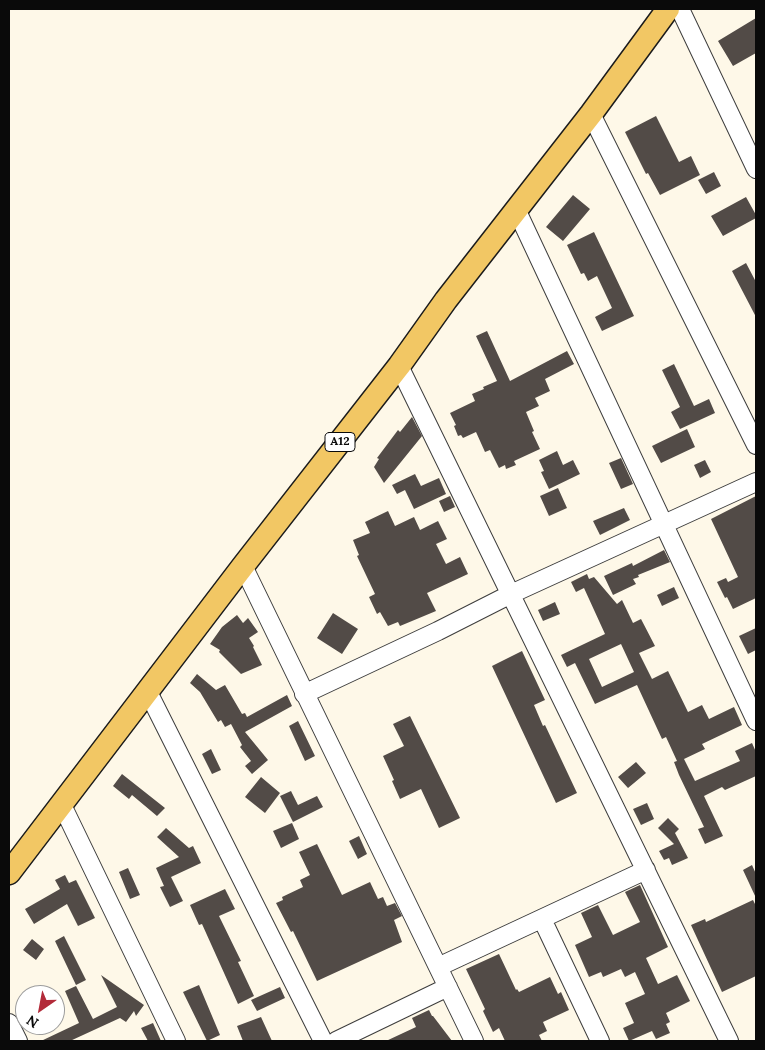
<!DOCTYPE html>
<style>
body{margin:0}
#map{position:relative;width:765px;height:1050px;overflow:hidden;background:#fef8e8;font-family:Lora,serif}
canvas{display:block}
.frame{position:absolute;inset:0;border:10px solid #0a0a0a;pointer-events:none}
.north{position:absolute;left:15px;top:985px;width:50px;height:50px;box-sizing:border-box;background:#fff;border:1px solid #9d9d9d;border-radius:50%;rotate:213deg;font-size:14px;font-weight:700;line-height:20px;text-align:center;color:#0a0a0a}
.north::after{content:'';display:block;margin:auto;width:18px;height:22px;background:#b22a39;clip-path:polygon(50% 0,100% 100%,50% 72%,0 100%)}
</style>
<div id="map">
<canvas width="765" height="1050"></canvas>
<div class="frame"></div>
<div class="north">N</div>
</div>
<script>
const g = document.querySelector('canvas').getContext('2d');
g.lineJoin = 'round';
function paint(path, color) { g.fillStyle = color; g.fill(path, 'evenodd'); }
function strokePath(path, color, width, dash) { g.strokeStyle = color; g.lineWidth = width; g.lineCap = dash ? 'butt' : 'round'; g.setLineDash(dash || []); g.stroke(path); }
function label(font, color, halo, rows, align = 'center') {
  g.font = font + ' Lora,serif'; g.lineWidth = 5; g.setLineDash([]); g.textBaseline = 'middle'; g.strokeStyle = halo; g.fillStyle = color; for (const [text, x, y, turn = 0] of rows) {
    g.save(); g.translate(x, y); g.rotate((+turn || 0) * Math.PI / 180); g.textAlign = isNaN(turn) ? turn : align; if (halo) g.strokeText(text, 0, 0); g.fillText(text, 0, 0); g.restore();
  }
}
const building = new Path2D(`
 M756 18V53L733 66 718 41Z
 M656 116 679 162 691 156 700 175 660 195 648 173 646 174 625 132Z
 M714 172 721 186 706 194 698 180Z
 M573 195 590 209 563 241 546 227Z
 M746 197 756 215V218L723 236 711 216Z
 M594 232 634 316 602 331 595 317 612 308 597 276 588 281 584 273 581 274 567 245Z
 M746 263 756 282V317L732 271Z
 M487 331 510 381 567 351 574 364 545 379 550 391 535 398 539 406 526 412 534 431 532 432 540 449 514 461 516 465 506 469 505 465 499 468 490 450 485 452 476 432 463 438 461 435 458 436 454 426 456 425 450 413 475 401 472 394 484 389 483 387 497 381 476 336Z
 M674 364 694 406 709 399 715 413 680 429 671 412 680 407 662 370Z
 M412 417 422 436 384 483 374 467 379 459 377 458 398 430 400 432Z
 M687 429 695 447 661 463 652 446Z
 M557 451 563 465 573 460 580 474 549 489 541 472 544 471 539 460Z
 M621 458 633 484 621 489 609 463Z
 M705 460 711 472 700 478 694 465Z
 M415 474 421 486 439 478 446 494 414 509 405 490 397 494 392 485Z
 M558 488 567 508 549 516 540 496Z
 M450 496 455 507 444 512 439 501Z
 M756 496V598L733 609 727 597 725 598 717 582 726 578 728 582 738 577 711 519Z
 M624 508 630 520 600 535 593 521Z
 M388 511 395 526 414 517 420 530 438 521 447 539 436 544 446 564 460 557 468 574 427 593 436 611 400 626 398 622 388 626 380 612 377 614 369 597 375 594 357 556 359 555 353 540 370 533 365 522Z
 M664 550 670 562 638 575 639 577 633 579 636 584 613 595 604 576 632 563 633 566Z
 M587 574 589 579 594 577 617 604 622 600 633 623 641 619 655 646 639 653 652 679 668 671 688 712 702 705 709 719 734 707 742 725 702 744 705 749 684 759 695 781 740 761 735 751 752 743 756 752V776L725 790 722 787 704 796 723 836 705 844 698 829 704 827 679 775 674 762 677 761 666 737 662 739 637 685 595 704 575 663 567 667 561 655 605 634 584 588 576 592 571 582ZM621 644 634 672 602 687 589 659Z
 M674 587 679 598 662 606 657 595Z
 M555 602 560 614 543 621 538 610Z
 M333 613 358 629 342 654 317 638Z
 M237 615 243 623 248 618 258 632 249 638 254 646 253 647 262 665 241 674 219 652 220 650 210 644 222 627Z
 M756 628V650L748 654 739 636Z
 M522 651 545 700 534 705 543 726 545 725 577 793 556 803 492 666Z
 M197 674 216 690 225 685 242 714 245 713 247 717 287 695 292 706 245 732 268 760 252 774 245 766 251 761 240 747 242 745 231 724 225 727 221 720 218 722 200 692 190 683Z
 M410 716 460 818 439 828 421 789 400 799 392 781 394 780 383 756 404 746 393 724Z
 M298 721 315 756 305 761 289 726Z
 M211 749 221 770 212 774 202 754Z
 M636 762 646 773 628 788 618 777Z
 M122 774 165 808 157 816 132 795 129 799 113 786Z
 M261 777 280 793 265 813 245 797Z
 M291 791 298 805 317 796 323 807 293 822 280 796Z
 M647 803 654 819 641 825 633 809Z
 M668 818 679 829 675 833 688 858 672 865 669 858 664 860 659 851 674 844 658 828Z
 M292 823 299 839 281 848 273 831Z
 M166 828 189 848 193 846 201 863 171 877 183 901 170 907 160 887 164 886 156 868 179 857 157 837Z
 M359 836 367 854 358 859 349 841Z
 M317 844 342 895 370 882 378 899 383 897 387 906 395 903 402 916 394 920 402 942 317 981 293 931 291 932 276 903 283 900 282 897 303 887 300 880 310 875 299 852Z
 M752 865 756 874V898L743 870Z
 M128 868 140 895 130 899 119 872Z
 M65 875 69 883 76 880 95 918 78 926 67 904 34 924 25 909 60 889 55 880Z
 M640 885 668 947 646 958 658 984 677 975 690 1001 666 1013 670 1022 666 1024 670 1033 656 1039 652 1031 629 1041 623 1028 634 1023 625 1003 645 994 635 972 625 977 621 969 603 977 601 972 589 977 575 945 592 937 581 913 598 905 613 935 640 922 625 892Z
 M225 889 235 909 219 916 241 961 238 962 254 996 238 1004 202 924 199 925 190 905Z
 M753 900 756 906V976L722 992 691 925 705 919 706 922Z
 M64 936 86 980 76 985 55 941Z
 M32 939 44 949 36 960 23 950Z
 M499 954 516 990 517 989 519 992 550 977 558 994 561 992 569 1010 543 1022 547 1031 539 1035 542 1041H505L499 1028 493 1032 483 1011 485 1009 466 969Z
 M101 975 144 1005 136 1016 134 1011 126 1022 120 1018 70 1041H41L79 1023 65 991 76 986 93 1019 117 1007Z
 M199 985 220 1035 207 1041 183 992Z
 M280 987 285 998 257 1011 251 1000Z
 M429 1010 432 1016H433L452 1041H386L416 1027 412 1018Z
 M261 1017 272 1041H243L237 1026Z
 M153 1023 161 1041H148L141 1028Z`);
const minor = new Path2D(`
 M680 9 756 169
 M591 114 756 445
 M516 209 756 721
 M399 366 729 1041
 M243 566 474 1041
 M148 692 323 1041
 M304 694 438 631 511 594 756 482
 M62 805 176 1041
 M542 919 600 1041
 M438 967 646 870
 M9 1023 18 1041
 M336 1041 448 987`);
const major = new Path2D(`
 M9 873 243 566 399 366 446 300 591 114 668 9`);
const shields = [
 [340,442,30]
];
const shieldNames = [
 ["A12",340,442]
];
paint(building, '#524b47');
strokePath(minor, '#3d3d3d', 20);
strokePath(major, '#1b1b1b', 25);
strokePath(minor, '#fff', 18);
strokePath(major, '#f2c764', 22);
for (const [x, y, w] of shields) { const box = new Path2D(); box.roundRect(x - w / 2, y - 9.5, w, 19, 4); g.fillStyle = '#fff'; g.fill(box); strokePath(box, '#0a0a0a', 1); }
label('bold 12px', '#0a0a0a', null, shieldNames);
</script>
